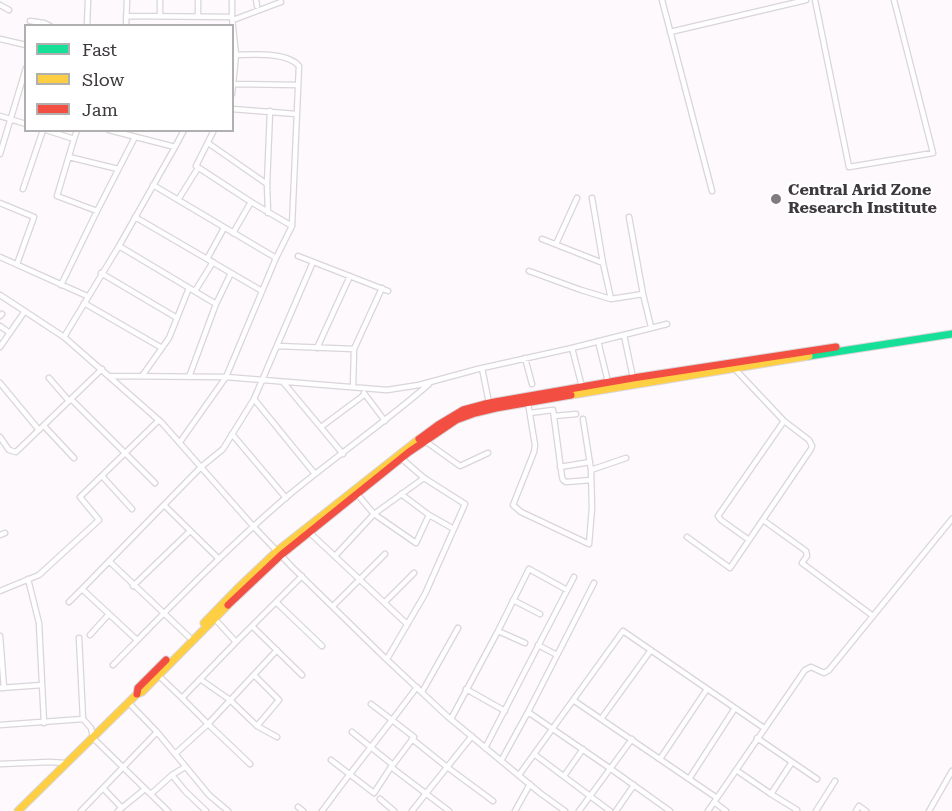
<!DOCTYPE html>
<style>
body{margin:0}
#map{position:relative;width:952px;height:811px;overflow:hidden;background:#fdf9fd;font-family:"Roboto Serif",serif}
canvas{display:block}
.legend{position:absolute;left:24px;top:24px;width:210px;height:108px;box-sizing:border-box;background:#fff;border:2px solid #b1b0b1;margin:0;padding:8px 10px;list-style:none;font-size:18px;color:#3d393d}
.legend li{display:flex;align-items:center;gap:12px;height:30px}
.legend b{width:30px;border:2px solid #b1b0b1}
</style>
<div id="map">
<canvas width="952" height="811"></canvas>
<ul class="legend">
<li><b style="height:8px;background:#16e098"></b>Fast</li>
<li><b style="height:8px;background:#ffcf43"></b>Slow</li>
<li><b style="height:8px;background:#f24e42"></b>Jam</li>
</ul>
</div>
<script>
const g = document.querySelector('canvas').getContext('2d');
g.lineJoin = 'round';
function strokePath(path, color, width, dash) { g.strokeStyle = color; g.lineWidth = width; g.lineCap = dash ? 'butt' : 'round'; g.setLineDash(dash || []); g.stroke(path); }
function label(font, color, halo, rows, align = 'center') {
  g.font = font + ' "Roboto Serif",serif'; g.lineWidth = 5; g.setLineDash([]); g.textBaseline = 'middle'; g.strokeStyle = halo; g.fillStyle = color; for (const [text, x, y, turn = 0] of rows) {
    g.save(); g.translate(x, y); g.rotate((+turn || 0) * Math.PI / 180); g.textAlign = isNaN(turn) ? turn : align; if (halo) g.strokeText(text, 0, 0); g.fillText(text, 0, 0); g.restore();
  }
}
const street = new Path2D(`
 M160 0V15
 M256 0 257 6
 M662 0 712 191
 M815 0 849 167 933 153 894 0
 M0 5 9 10
 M198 15V0
 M126 16 232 17V0
 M232 17 236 55 232 94
 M233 20 281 2
 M30 21 44 23 50 26
 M87 26 88 0
 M126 26 127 0
 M670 32 806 0
 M0 39 26 45
 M234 84 298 85
 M232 109 296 114
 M0 116 26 124
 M46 130 74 139 77 130
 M214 130 196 166 251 202 292 226 299 66C287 51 250 55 232 55
 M74 139 57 196 97 211 135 137
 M208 143 267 184 270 111
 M175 147 184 130
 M0 154 26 68
 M69 157 118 169
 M267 184 268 213
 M153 185 276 258
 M23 189 43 130
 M592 198 603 263 611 299 643 294
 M178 200 198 168
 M0 203 34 217 17 264
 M135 217 262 291
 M629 217 643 294 651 327
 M292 226 276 258 226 377 387 390 419 385 478 369 572 348 667 324
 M233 233 251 202
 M542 239 603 263
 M556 244 577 198
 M119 246 216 304 231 273
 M298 256 388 291
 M0 257 87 296
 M207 259 224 228
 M529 271 581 290 611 299
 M101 273 177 318
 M61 285 97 211
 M195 291 213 262
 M0 295 64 337 162 423 253 526 293 568 382 655 447 716 540 793 565 811
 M84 303 162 348
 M0 316 2 314
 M0 326 10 333
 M624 335 633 378
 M64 337 119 246 175 147 109 130
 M598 341 608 382
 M277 346 354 349 382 288
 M0 347 25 311
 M317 348 350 276
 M572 348 582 387
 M525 358 532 384
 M482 368 489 403
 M734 368 784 421 718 516 721 520 749 540
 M109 376 226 377
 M142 376 169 338 189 288
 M189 377 216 304
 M49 378 69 401
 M283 382 343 454
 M0 383 39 430
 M353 387 354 349
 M364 393 385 421
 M71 399 155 483
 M254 399 315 474
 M528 403 535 445 534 452 513 505 521 512 589 544 592 508 591 470 583 419
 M530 413 553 410 562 477 563 480 566 482 591 480
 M554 416 576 414
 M44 426 74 458
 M321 427 364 395
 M232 434 286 498
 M0 437 9 450 16 452 102 369
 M425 441 460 466 488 453
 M180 442 226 377
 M560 467 590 462
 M591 470 626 458
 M102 476 132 509
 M357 494 374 514 416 543 429 515
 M401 494 429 515 454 529
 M164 505 218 558
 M763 520 806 551 807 556 802 563 873 616
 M309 532 407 624
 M0 535 5 533
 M687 537 730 568 811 449 812 446 809 440 784 421
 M335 556 374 514 424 478
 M109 561 189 637
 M28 579 39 623 44 723
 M133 586 190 531
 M0 591 39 575 99 520 80 497 159 420
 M513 600 540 614
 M69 602 82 589
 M276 602 322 646
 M385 602 414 573
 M333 606 385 554
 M215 619 236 642 302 576
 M252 626 302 675
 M498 631 525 643
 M90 635 109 614
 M0 636 4 688
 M137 640 82 589 201 467 223 449 254 399 313 262
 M236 642 182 698 208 724 277 650
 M538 645 557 655
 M387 659 425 594 465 504 424 478 401 458
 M113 665C168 609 223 552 283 500 330 460 382 425 429 384
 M158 675 182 698
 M254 675 279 700 257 726 277 737
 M200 679 230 700 257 726
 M0 688 42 685
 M466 689 505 711
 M422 692 458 628
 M573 700 717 798
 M371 704 392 720 417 687
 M528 712 594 583
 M83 719 91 728 93 738 168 811
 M451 719 498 631 529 569 567 590
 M601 719 651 650
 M0 725 83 719 79 638
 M157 732 209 795 228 811
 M757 738 817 779
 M412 739 447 767 493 801
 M485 748 574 577
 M175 754 208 724 250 764
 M534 754 610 811
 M660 759 707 689
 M331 760 374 793 391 767
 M501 761 528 712 611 769 670 811
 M0 764 50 762 65 763
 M393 765 391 767 449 811
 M736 770 771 794 792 762
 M172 775 185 791 206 811
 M519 775 623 631 764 728
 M564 776 583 749
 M689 779 735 708
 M103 788 122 808
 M151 794 172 775 185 767
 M771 794 797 810
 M380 799 394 811
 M714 802 726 811
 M298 807 303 811
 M81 811 157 732 128 702
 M118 811 145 789
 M322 811 349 775 350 774 392 720 414 737 393 765 352 732
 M412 811 472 736
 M515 811 530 784
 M579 811 632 739
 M616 811 634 785
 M708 811 805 670 811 667 824 673 829 670 952 519
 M816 811 835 781
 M856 811 859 806 866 811
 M929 811 952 771`);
const fast = new Path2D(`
 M809 356 952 334`);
const slow = new Path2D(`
 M571 395 809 356
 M204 623 239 587 277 551 419 439
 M18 811 137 694 142 692 228 605`);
const jam = new Path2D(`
 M419 439 438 425 463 410 489 403 633 378 836 347
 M228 605 281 555 409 452 456 420 475 413 496 408 571 395
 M137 694 138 688 166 660`);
const markers = [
 [776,199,6,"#807c80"]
];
const poiNames = [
 ["Central Arid Zone",788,190],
 ["Research Institute",788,208]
];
strokePath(street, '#d9d5d9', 7);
strokePath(fast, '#d9d5d9', 9);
strokePath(slow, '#d9d5d9', 9);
strokePath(jam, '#d9d5d9', 9);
strokePath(street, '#fffeff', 4.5);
strokePath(fast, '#16e098', 7);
strokePath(slow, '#ffcf43', 7);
strokePath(jam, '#f24e42', 7);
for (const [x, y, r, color] of markers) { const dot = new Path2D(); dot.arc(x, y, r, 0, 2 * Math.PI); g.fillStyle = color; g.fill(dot); strokePath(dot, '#fff', 2); }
label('bold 16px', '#3d393d', '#fff', poiNames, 'left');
</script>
